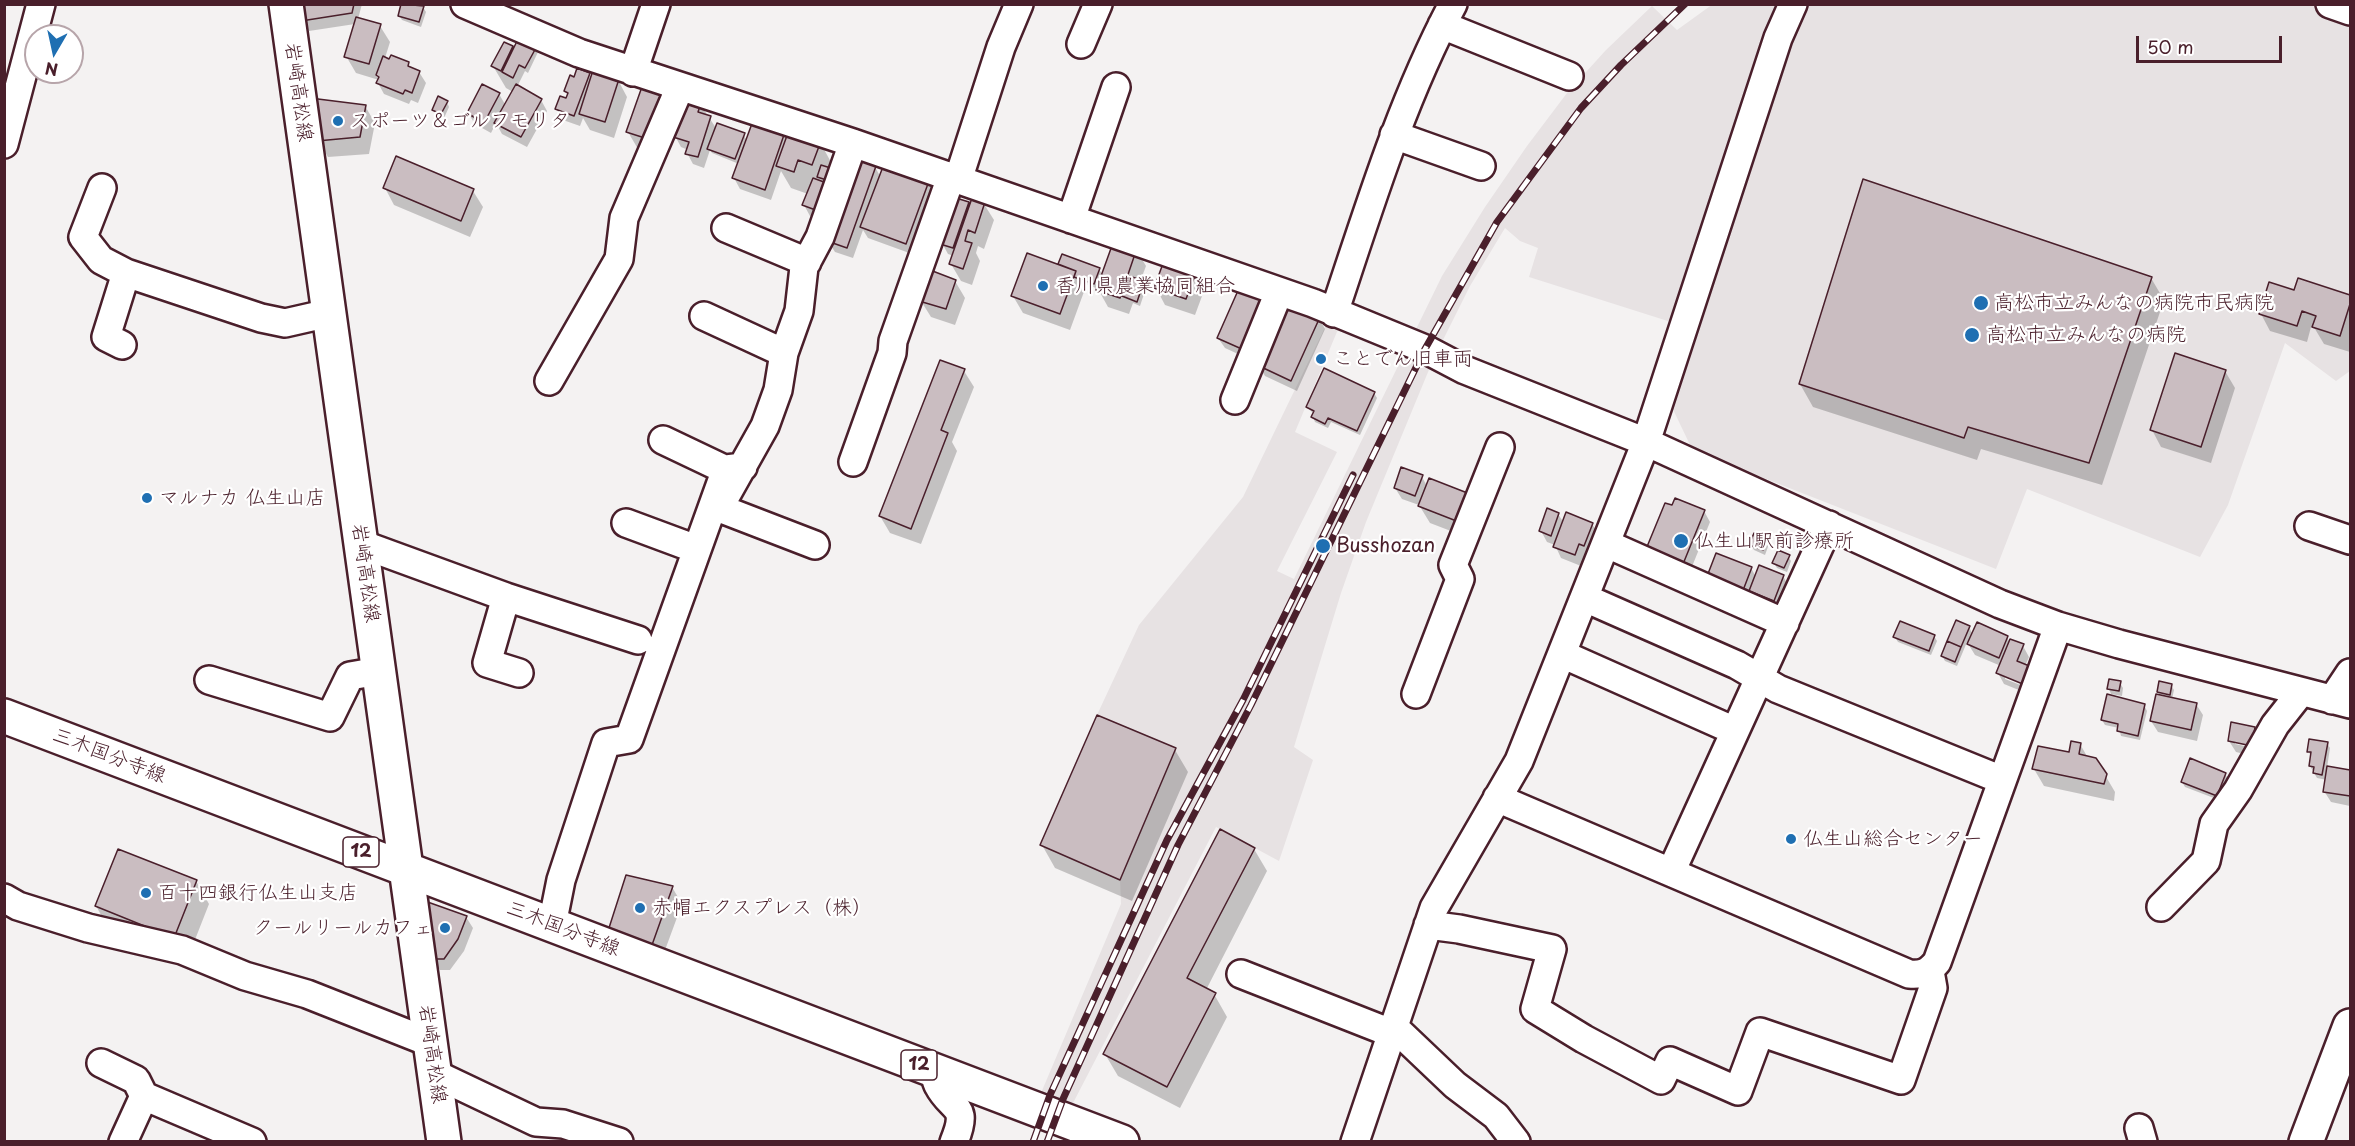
<!DOCTYPE html>
<meta charset="utf-8">
<style>
body{margin:0}
#map{position:relative;width:2355px;height:1146px;overflow:hidden;background:#f4f2f2;font-family:"Playpen Sans",sans-serif}
canvas{display:block}
.frame{position:absolute;inset:0;border:6px solid #4a1f2b;pointer-events:none}
.north{position:absolute;left:24px;top:24px;width:60px;height:60px;box-sizing:border-box;background:#fff;border:2px solid #b7a5aa;border-radius:50%;rotate:189deg;font-size:16px;font-weight:700;line-height:24px;text-align:center;color:#4a1f2b}
.north::after{content:'';display:block;margin:auto;width:21px;height:27px;background:#1f6fb2;clip-path:polygon(50% 0,100% 100%,50% 72%,0 100%)}
.scale{position:absolute;left:2136px;top:36px;width:146px;height:27px;box-sizing:border-box;border:3px solid #4a1f2b;border-top:0;padding-left:8px;font-size:18px;line-height:21px;white-space:nowrap;color:#4a1f2b;-webkit-text-stroke:4px #fff;paint-order:stroke}
</style>
<div id="map">
<canvas width="2355" height="1146"></canvas>
<div class="frame"></div>
<div class="north">N</div>
<div class="scale">50 m</div>
</div>
<script>
const g = document.querySelector('canvas').getContext('2d');
g.lineJoin = 'round';
function paint(path, color) { g.fillStyle = color; g.fill(path, 'evenodd'); }
function strokePath(path, color, width, dash) { g.strokeStyle = color; g.lineWidth = width; g.lineCap = dash ? 'butt' : 'round'; g.setLineDash(dash || []); g.stroke(path); }
function label(font, color, halo, rows, align = 'center') {
  g.font = font + ' "Playpen Sans","Klee One",sans-serif'; g.lineWidth = 4.5; g.setLineDash([]); g.textBaseline = 'middle'; g.strokeStyle = halo; g.fillStyle = color; for (const [text, x, y, turn = 0] of rows) {
    g.save(); g.translate(x, y); g.rotate((+turn || 0) * Math.PI / 180); g.textAlign = isNaN(turn) ? turn : align; if (halo) g.strokeText(text, 0, 0); g.fillText(text, 0, 0); g.restore();
  }
}
const built = new Path2D(`
 M1713 4 2350 5V371L2336 381 2285 343 2228 505 2200 557 2027 489 1996 569 1756 475 1691 447 1669 401 1693 329 1529 277 1538 248 1520 241 1505 228 1470 286 1433 360 1366 522 1341 593 1294 747 1313 760 1279 861 1216 827 1072 1105 1041 1093 1121 904 1120 880 1176 749 1097 715 1139 625 1243 497 1328 321 1339 327 1295 432 1337 452 1277 571 1294 579 1442 276 1485 207 1527 146 1567 93 1606 50 1652 6 1677 30Z`);
const shadow = new Path2D(`
 M300 4H362L358 19 380 26 390 42 385 58 408 64 411 69 419 72 426 83 418 103 411 100 409 104 384 94 378 83 379 80 356 73 346 56 355 24 309 31 302 20Z
 M403 4 423 7 426 12 421 27 402 20 399 15Z
 M512 47 514 51 536 47 538 52 528 73 525 71 517 87 541 100 547 111 527 147 502 134 496 123 491 133 475 124 468 113 499 94 506 106 513 92 506 88 493 66Z
 M589 74 592 78 618 80 627 97 614 138 590 130 583 118 580 126 563 120 557 109 567 100 568 96 566 91 575 79Z
 M664 90 657 155 638 149 628 132Z
 M447 102 449 107 444 118 437 115 434 110Z
 M700 104 716 128 744 135 747 141 755 119 820 142 832 164 827 222 810 216 804 205 808 194 791 188 781 171 771 200 740 189 734 178 739 164 712 153 710 150 704 168 693 164 687 153 688 150 681 147 675 136Z
 M365 106 375 123 369 154 328 157 318 140Z
 M875 167 880 176 928 182 935 193 912 254 868 238 863 230 853 258 835 252 828 241Z
 M385 188 473 191 483 207 470 237 394 205Z
 M968 204 970 208 984 204 994 220 984 249 978 246 976 253 980 261 972 285 961 281 951 264 954 256 948 254 942 243Z
 M1136 249 1146 266 1140 282 1146 288 1140 306 1133 303 1129 314 1108 307 1098 289 1081 282 1085 289 1070 330 1023 313 1013 296 1059 266 1063 256 1099 269 1103 276Z
 M1196 271 1205 288 1195 315 1165 305 1156 288Z
 M2151 278 2164 300 2102 485 1981 449 1977 460 1813 407 1800 384Z
 M2299 280 2350 296V352L2324 344 2315 329 2311 327 2307 342 2270 331 2261 314 2295 292Z
 M955 281 965 298 955 325 931 317 921 301Z
 M1241 288 1251 360 1225 348 1218 338Z
 M1319 318 1325 329 1297 391 1265 376 1258 365Z
 M1325 370 1374 393 1377 398 1360 435 1331 422 1328 428 1315 422 1313 417 1314 414 1307 407Z
 M964 371 974 387 952 442 957 451 921 544 890 533 880 516Z
 M2225 371 2235 388 2211 463 2161 447 2152 430Z
 M1422 477 1427 486 1430 480 1469 538 1430 523 1419 505 1402 499 1395 488Z
 M1704 511 1710 522 1687 579 1652 565Z
 M1558 514 1564 523 1592 524 1599 535 1591 556 1585 554 1581 566 1561 558 1555 545 1547 542 1541 531Z
 M1766 539 1769 544 1765 555 1754 550 1751 545Z
 M1788 556 1791 561 1787 572 1777 568 1774 563Z
 M1751 568 1756 577 1783 576 1789 587 1780 611 1757 602 1752 593 1748 603 1714 590Z
 M1957 622 1969 627 1973 635 1977 624 2007 637 2010 643 2011 641 2023 646 2029 657 2025 666 2036 670 2042 681 2036 697 2004 684 1998 673 2001 666 1975 655 1967 642 1957 666 1945 661 1942 656ZM2005 675 2037 688 2036 691 2005 679Z
 M1934 636 1937 641 1931 655 1898 642 1895 637Z
 M2120 683 2123 688 2122 696 2111 694 2109 689Z
 M2171 685 2174 690 2172 699 2196 704 2203 715 2197 741 2158 732 2151 721 2161 697 2158 692Z
 M2144 705 2147 711 2140 740 2121 736 2119 728 2105 725 2102 720Z
 M2255 728 2261 739 2257 757 2236 752 2229 741ZM2235 741 2259 746V749L2235 744Z
 M2327 743 2330 748 2327 768 2350 772V806L2331 802 2324 791 2327 780 2317 778 2310 766 2311 756 2308 751Z
 M2080 744 2088 758 2105 775 2115 792 2114 801 2044 786 2034 769 2070 754Z
 M1175 750 1188 772 1132 901 1055 868 1042 845Z
 M2225 774 2228 779 2219 800 2185 787 2182 782Z
 M1254 849 1267 871 1206 990 1214 994 1227 1017 1180 1108 1118 1076 1105 1054Z
 M196 881 209 904 187 960 109 929 96 906Z
 M672 887 682 904 661 961 609 931Z
 M466 917 473 928 464 951 450 970H440L433 959Z`);
const building = new Path2D(`
 M299 4H354L352 13 301 21Z
 M401 4 424 6 419 22 398 16Z
 M356 17 381 24 369 64 344 57Z
 M519 37 537 46 525 68 519 65 513 78 502 72Z
 M504 42 513 46 501 71 491 66Z
 M391 55 409 62 408 66 420 71 412 93 405 90 403 94 376 83 379 77 376 75 383 56 389 59Z
 M594 67 619 79 605 122 579 114Z
 M577 68 590 73 574 116 555 109 560 96 566 98 568 93 564 91 570 75 574 77Z
 M644 81 665 88 648 139 626 132Z
 M482 84 500 93 484 123 467 113Z
 M516 84 542 99 521 137 494 123Z
 M438 96 448 101 441 114 432 110Z
 M310 98 366 105 360 137 317 141Z
 M685 98 701 103 698 112 711 116 698 157 685 154 689 142 673 137Z
 M754 118 786 129 765 190 732 178Z
 M717 123 745 133 735 159 707 149Z
 M789 130 821 141 812 165 798 160 794 172 776 166Z
 M396 156 474 189 461 221 383 188Z
 M856 159 876 166 847 248 827 241Z
 M884 164 929 181 906 244 860 227Z
 M821 165 834 169 830 181 817 177Z
 M813 178 832 185 821 212 802 205Z
 M1863 179 2152 277 2089 463 1968 427 1964 438 1799 384Z
 M956 198 969 202 953 248 940 244Z
 M972 198 985 202 975 233 968 230 965 241 972 243 963 269 949 264Z
 M1114 240 1137 248 1120 298 1096 290Z
 M1027 253 1076 271 1060 314 1011 296Z
 M1062 254 1100 268 1094 284 1074 277 1076 271 1058 264Z
 M1165 258 1197 270 1186 299 1154 288Z
 M930 270 956 280 946 309 919 301Z
 M1129 276 1144 281 1137 302 1122 296Z
 M2298 278 2350 295V304L2340 336 2312 327 2316 316 2302 311 2297 326 2259 314 2269 282 2294 290Z
 M1240 286 1268 298 1244 350 1217 338Z
 M1286 301 1320 317 1291 381 1257 365Z
 M2175 353 2226 370 2201 447 2150 430Z
 M940 360 965 369 941 430 948 433 911 529 879 516Z
 M1324 368 1375 392 1357 431 1328 418 1325 424 1311 417 1314 411 1306 407Z
 M1401 467 1423 475 1415 496 1394 488Z
 M1429 478 1470 494 1459 522 1418 506Z
 M1675 498 1705 510 1681 569 1644 554 1665 503 1672 505Z
 M1547 508 1559 513 1551 536 1539 531Z
 M1566 512 1593 523 1584 546 1579 544 1575 555 1553 547Z
 M1754 533 1767 538 1763 550 1749 545Z
 M1778 550 1790 555 1784 568 1772 563Z
 M1716 553 1752 567 1742 593 1706 579Z
 M1759 565 1784 575 1774 601 1749 591Z
 M1956 620 1970 626 1961 647 1947 641Z
 M1900 621 1935 635 1929 651 1893 637Z
 M1977 622 2008 636 1999 658 1967 644Z
 M2010 639 2024 644 2017 661 2037 669 2030 687 1996 673Z
 M1947 641 1961 647 1955 662 1941 656Z
 M2109 679 2121 681 2119 691 2107 689Z
 M2159 681 2172 684 2170 695 2157 692Z
 M2107 694 2145 704 2138 736 2117 731 2118 724 2101 720Z
 M2156 694 2197 703 2191 730 2150 721Z
 M1097 715 1176 748 1120 880 1040 845Z
 M2231 722 2255 727 2252 746 2228 741Z
 M2309 739 2328 742 2322 775 2313 773 2314 767 2309 766 2311 752H2307Z
 M2071 741 2081 743 2079 754 2096 758 2107 774 2104 784 2032 769 2038 746 2069 752Z
 M2190 758 2226 773 2217 796 2181 782Z
 M2327 766 2350 770V796L2323 792Z
 M1220 829 1255 848 1187 978 1216 993 1167 1087 1103 1054Z
 M118 849 197 880 174 938 95 906Z
 M626 875 673 886 652 945 608 931Z
 M422 900 467 916 458 939 444 959H432Z`);
const minor = new Path2D(`
 M465 4 579 53 853 143 1313 303 1425 349 1465 370 1646 442 2000 604 2058 626 2119 644 2350 704
 M2330 4 2350 11
 M1442 25 1569 76
 M1081 44 1098 4
 M633 72 656 4
 M1394 135 1481 166
 M4 144 41 4
 M958 180 1001 47 1019 4
 M102 188 83 237 101 260 126 273 261 318 285 323 329 313
 M1071 219 1116 87
 M726 228 807 262
 M1334 313C1369 208 1401 102 1453 4
 M704 316 784 353 799 311 804 267 820 237 853 143
 M122 345 106 337 126 273
 M784 353 778 390 765 426 719 508 815 545
 M549 381 619 259 624 218 680 87
 M1235 400 1279 292
 M663 440 726 470
 M853 462 892 353 893 341 951 177
 M626 523 696 549
 M2309 526 2350 540
 M361 544 506 597 638 640
 M1607 544 1785 623
 M506 597 487 663 519 673
 M1585 598 1737 665 1778 689 2002 780
 M1562 654 1735 731
 M209 680 330 717 350 676 379 671
 M1416 694 1460 579 1453 565 1500 447
 M2332 700 2350 673
 M1497 798 1909 974C1922 975 1928 973 1937 962L2058 626
 M1671 872 1829 525
 M4 898 18 906 88 928 182 950 245 976 307 994 431 1043
 M2161 907 2206 861 2214 824 2238 790 2275 725 2301 692
 M552 925 561 880 606 743 629 739 726 469 743 467
 M1428 925 1459 929 1552 949 1535 1009 1584 1039 1661 1080 1670 1061 1738 1091 1760 1032 1901 1080 1933 988 1930 971
 M1241 974 1391 1033
 M1394 1027 1455 1085 1496 1116 1516 1142
 M101 1063 136 1080 144 1096 252 1142
 M934 1071C935 1075 936 1082 938 1085 952 1112 970 1103 954 1142
 M435 1074 536 1122 563 1124 619 1142
 M2139 1128 2143 1142
 M123 1142 144 1096
 M1355 1142 1434 908 1519 761 1646 442 1778 38 1793 4`);
const major = new Path2D(`
 M286 4 444 1142
 M4 716 1122 1142
 M2306 1142 2350 1026`);
const rail = new Path2D(`
 M1033 1142 1050 1095 1167 840 1243 700 1353 475
 M1047 1142 1063 1099 1178 845 1251 705 1425 349 1497 222 1581 108 1621 65 1685 4`);
const markers = [
 [338,121,6,"#1f6fb2"],
 [1043,286,6,"#1f6fb2"],
 [1981,303,8,"#1f6fb2"],
 [1972,335,8,"#1f6fb2"],
 [1321,359,6,"#1f6fb2"],
 [147,498,6,"#1f6fb2"],
 [1681,541,8,"#1f6fb2"],
 [1323,546,8,"#1f6fb2"],
 [1791,839,6,"#1f6fb2"],
 [146,893,6,"#1f6fb2"],
 [640,908,6,"#1f6fb2"],
 [445,928,6,"#1f6fb2"]
];
const shields = [
 [361,852,36],
 [919,1065,36]
];
const shieldNames = [
 ["12",361,852],
 ["12",919,1065]
];
const streetNames = [
 ["岩崎高松線",298,92,82],
 ["岩崎高松線",365,573,82],
 ["三木国分寺線",109,756,21],
 ["三木国分寺線",563,929,21],
 ["岩崎高松線",432,1054,82]
];
const poiNames = [
 ["スポーツ＆ゴルフモリタ",350,121],
 ["香川県農業協同組合",1055,286],
 ["高松市立みんなの病院市民病院",1994,303],
 ["高松市立みんなの病院",1986,335],
 ["ことでん旧車両",1333,359],
 ["マルナカ 仏生山店",159,498],
 ["仏生山駅前診療所",1694,541],
 ["Busshozan",1336,546],
 ["仏生山総合センター",1803,839],
 ["百十四銀行仏生山支店",158,893],
 ["赤帽エクスプレス（株）",652,908],
 ["クールリールカフェ",433,928,"right"]
];
paint(built, '#e7e2e3');
paint(shadow, '#0003');
paint(building, '#cabdc1');
strokePath(building, '#4a1f2b', 1.5);
strokePath(minor, '#4a1f2b', 32);
strokePath(major, '#4a1f2b', 38);
strokePath(minor, '#fff', 27);
strokePath(major, '#fff', 33);
strokePath(rail, '#4a1f2b', 7);
strokePath(rail, '#fff', 4.5, [14]);
for (const [x, y, r, color] of markers) { const dot = new Path2D(); dot.arc(x, y, r, 0, 2 * Math.PI); g.fillStyle = color; g.fill(dot); strokePath(dot, '#fff', 2); }
for (const [x, y, w] of shields) { const box = new Path2D(); box.roundRect(x - w / 2, y - 15, w, 30, 4.5); g.fillStyle = '#fff'; g.fill(box); strokePath(box, '#4a1f2b', 1.5); }
label('bold 18px', '#4a1f2b', null, shieldNames);
label('20px', '#4a1f2b', '#fff', streetNames);
label('20px', '#4a1f2b', '#fff', poiNames, 'left');
</script>
